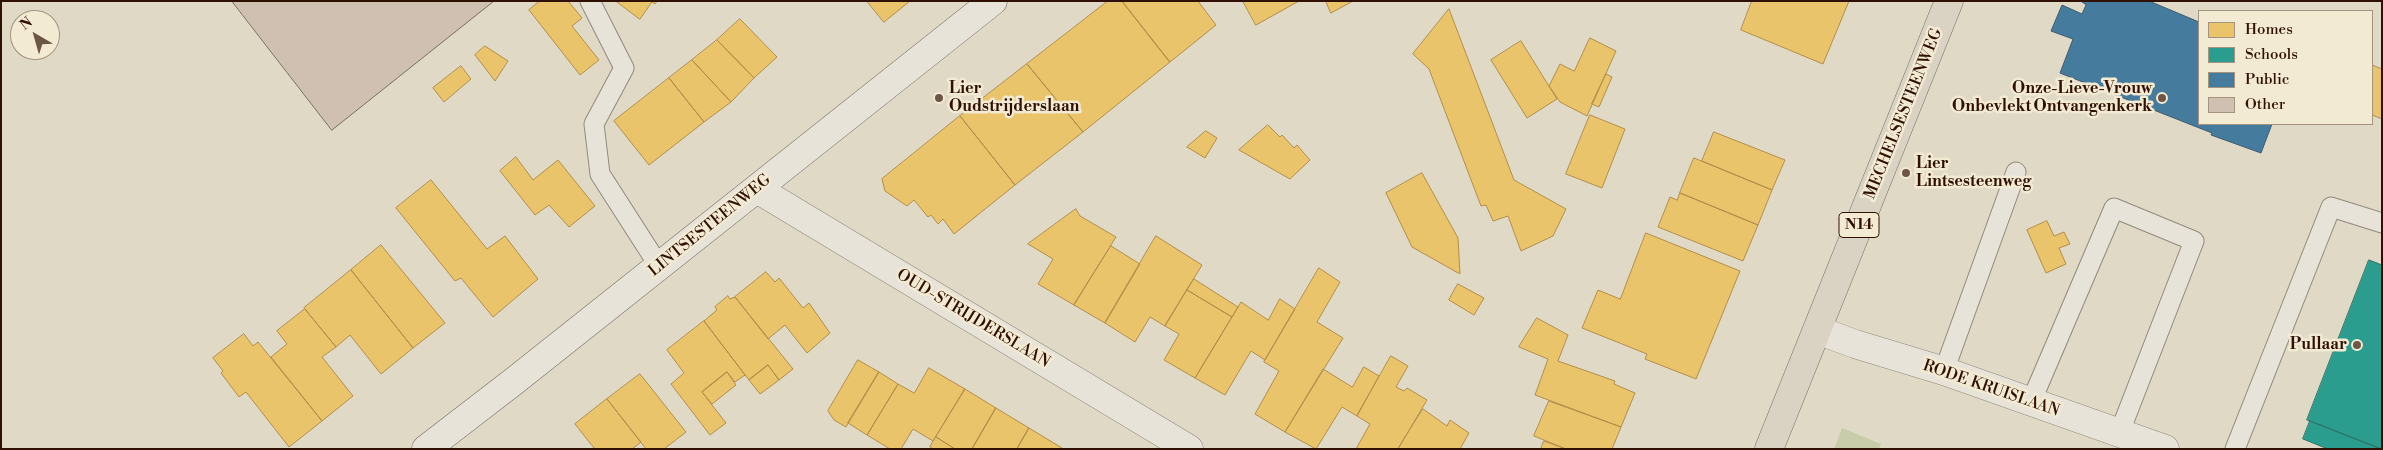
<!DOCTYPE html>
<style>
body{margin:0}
#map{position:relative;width:2383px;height:450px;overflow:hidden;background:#e0d9c5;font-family:"Libre Bodoni",serif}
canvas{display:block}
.frame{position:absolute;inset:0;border:2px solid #301003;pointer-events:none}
.legend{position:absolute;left:2198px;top:10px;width:175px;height:115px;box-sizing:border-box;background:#f2ead2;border:1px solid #a4937f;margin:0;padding:6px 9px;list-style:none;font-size:15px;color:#301003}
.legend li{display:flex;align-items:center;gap:10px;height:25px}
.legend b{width:25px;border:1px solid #a4937f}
.north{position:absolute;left:10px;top:10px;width:50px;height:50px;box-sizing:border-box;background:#f2ead2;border:1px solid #a4937f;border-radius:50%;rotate:322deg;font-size:14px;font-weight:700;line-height:20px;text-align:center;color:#301003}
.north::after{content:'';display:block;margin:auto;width:18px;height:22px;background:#6e5647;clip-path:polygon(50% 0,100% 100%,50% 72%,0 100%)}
</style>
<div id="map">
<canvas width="2383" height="450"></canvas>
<div class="frame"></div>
<ul class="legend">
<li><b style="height:14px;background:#e9c46a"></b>Homes</li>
<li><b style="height:14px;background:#2a9d8f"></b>Schools</li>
<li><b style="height:14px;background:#457b9d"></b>Public</li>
<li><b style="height:14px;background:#d0c0b2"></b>Other</li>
</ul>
<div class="north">N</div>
</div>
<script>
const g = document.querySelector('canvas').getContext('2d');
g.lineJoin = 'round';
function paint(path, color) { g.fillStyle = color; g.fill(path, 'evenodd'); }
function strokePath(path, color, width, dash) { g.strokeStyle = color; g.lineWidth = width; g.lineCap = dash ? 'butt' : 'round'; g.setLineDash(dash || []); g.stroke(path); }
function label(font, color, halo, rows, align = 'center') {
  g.font = font + ' "Libre Bodoni",serif'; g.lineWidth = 5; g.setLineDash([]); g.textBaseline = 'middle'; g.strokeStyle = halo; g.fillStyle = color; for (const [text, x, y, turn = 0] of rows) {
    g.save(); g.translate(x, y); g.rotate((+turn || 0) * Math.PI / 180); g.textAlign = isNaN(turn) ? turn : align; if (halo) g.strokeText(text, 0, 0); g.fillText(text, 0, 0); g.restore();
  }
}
const green = new Path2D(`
 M1842 428 1881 444 1879 449H1834Z`);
const homes = new Path2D(`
 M540 1H568L582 18 572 26 599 60 580 75 529 10Z
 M616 1H657L655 4 652 2 640 19Z
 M867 1H910L884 22Z
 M1108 1H1122L1170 62 1083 132 1027 64Z
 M1122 1H1198L1216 25 1170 62Z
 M1243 1H1299L1256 25Z
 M1326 1H1353L1331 13Z
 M1752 1H1849L1823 64 1741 30Z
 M1449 9 1514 180 1566 209 1553 236 1521 251 1508 216 1493 221 1486 205 1481 206 1429 69 1413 54Z
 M740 19 777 57 754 78 717 40Z
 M1590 38 1616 51 1587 116 1560 102 1549 86 1560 64 1574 71Z
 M717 40 754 78 731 102 692 60Z
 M1521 41 1557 99 1527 118 1491 60Z
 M485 46 508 61 495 81 475 55Z
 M692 60 731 102 704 122 669 78Z
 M1027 64 1083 132 1015 185 960 116Z
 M2372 65 2382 69V119L2372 115Z
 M461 66 471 79 444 102 433 88Z
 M1606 74 1612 77 1599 107 1592 104Z
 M669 78 704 122 649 165 614 121Z
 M1590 115 1625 129 1602 188 1566 174Z
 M960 116 1015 185 954 234 943 219 938 224 931 215 928 217 914 200 907 206 885 191 882 179Z
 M1268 125 1280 137 1282 135 1294 148 1297 145 1310 160 1290 179 1239 150Z
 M1206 131 1217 138 1205 158 1187 147Z
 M1714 132 1785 160 1772 190 1702 161Z
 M516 157 533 180 558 160 595 206 569 227 549 205 535 215 500 171Z
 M1694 158 1772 190 1758 225 1680 193Z
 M1422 173 1458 238 1460 274 1412 247 1386 193Z
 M431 180 487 249 505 236 538 279 493 317 461 278 455 281 396 208Z
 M1680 193 1758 225 1743 261 1658 227 1670 197 1677 200Z
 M1076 209 1080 216 1116 237 1074 305 1038 284 1053 259 1028 244Z
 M2047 221 2054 236 2064 232 2070 244 2059 248 2066 264 2046 273 2027 230Z
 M1646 233 1740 271 1696 379 1645 359 1647 354 1582 328 1598 290 1620 299Z
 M1156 236 1202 265 1165 326 1150 317 1135 342 1105 323Z
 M381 245 445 323 413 348 351 270Z
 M1111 246 1140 264 1105 323 1074 305Z
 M1319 268 1340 282 1317 322 1343 338 1285 432 1255 414 1279 371 1264 362Z
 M351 270 413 348 381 374 350 335 336 347 304 308Z
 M766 272 775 282 779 278 803 308 809 303 830 333 807 353 785 325 768 339 735 297Z
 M1194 279 1238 307 1232 317 1187 290Z
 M1458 284 1484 298 1474 315 1449 300Z
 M1187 290 1232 317 1195 378 1164 360 1179 334 1165 326Z
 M728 296 730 299 735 297 793 369 779 380 768 365 749 380 704 321 717 310 715 307Z
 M1280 299 1295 309 1265 360 1251 351 1225 395 1195 378 1241 302 1268 320Z
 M305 309 336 347 322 357 353 396 322 421 271 357 287 344 277 331Z
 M1537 318 1568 335 1558 361 1615 381 1614 384 1635 393 1621 427 1535 395 1548 359 1519 347Z
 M704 321 745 375 735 382 727 372 702 392 726 423 710 435 671 384 684 373 667 350Z
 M244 334 253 346 258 342 322 421 289 447 246 392 239 397 221 373 223 371 213 358Z
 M1391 356 1408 366 1396 387 1404 391 1407 388 1427 400 1398 449H1356L1370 424 1357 416Z
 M858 360 879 372 846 427 834 420 828 411Z
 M768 365 779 380 760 394 749 380Z
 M1364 367 1379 376 1357 416 1342 407 1316 449 1285 432 1323 369 1352 387Z
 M929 368 965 389 933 441 913 429 901 449H890L867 435 898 384 914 393Z
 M727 372 736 385 712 404 702 392Z
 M879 372 898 384 867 435 848 423Z
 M640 374 686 432 664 449H646L607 399Z
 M965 389 996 408 972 449H955L936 437Z
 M607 399 641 442 632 449H592L594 448 575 424Z
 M1549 401 1621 427 1612 449H1566L1534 436Z
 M996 408 1029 428 1017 449H972Z
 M1423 409 1447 426 1450 420 1469 433 1460 449H1398Z
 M1029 428 1062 448V449H1017Z
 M936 437 955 449H933L930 447Z
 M1544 441 1566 449H1541Z`);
const schools = new Path2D(`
 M2369 260 2382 265V449L2307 420Z
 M2310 421 2381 449H2328L2303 439Z`);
const public = new Path2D(`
 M2081 1H2149L2199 22V124H2272L2261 153 2211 135 2212 133 2060 73 2073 39 2051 31 2062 5 2082 14 2086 5Z`);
const building = new Path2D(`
 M232 1H494L332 130Z`);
const lane = new Path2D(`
 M590 1 624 68 594 124 600 174 659 266
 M1944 371 2016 172
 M2031 402 2114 208 2194 241 2119 434
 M2235 449 2331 207 2382 223`);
const street = new Path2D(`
 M757 189 1189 449
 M1817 330 1855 344 1944 371 2165 449`);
const secondary = new Path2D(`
 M426 449 513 382 993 1`);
const primary = new Path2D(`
 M1769 449 1949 1`);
const markers = [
 [939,98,5,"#6e5647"],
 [2162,98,5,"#6e5647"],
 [1906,173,5,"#6e5647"],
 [2357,345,5,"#6e5647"]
];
const shields = [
 [1859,225,40]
];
const shieldNames = [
 ["N14",1859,225]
];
const poiNames = [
 ["Lier",949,89],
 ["Oudstrijderslaan",949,107],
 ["Onze-Lieve-Vrouw",2152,89,"right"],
 ["Onbevlekt Ontvangenkerk",2152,107,"right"],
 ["Lier",1916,164],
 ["Lintsesteenweg",1916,182],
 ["Pullaar",2347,345,"right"]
];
const streetNames = [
 ["MECHELSESTEENWEG",1904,114,-68],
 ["LINTSESTEENWEG",710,226,-39],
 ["OUD-STRIJDERSLAAN",973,319,31],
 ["RODE KRUISLAAN",1991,389,19]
];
paint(green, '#c8cca9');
paint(homes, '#e9c46a');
strokePath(homes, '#b28e4b', 1);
paint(schools, '#2a9d8f');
strokePath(schools, '#2c7365', 1);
paint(public, '#457b9d');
strokePath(public, '#3f5b6f', 1);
paint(building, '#d0c0b2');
strokePath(building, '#776e63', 1);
strokePath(lane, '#91897c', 21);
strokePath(street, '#91897c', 29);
strokePath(secondary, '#776e63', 29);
strokePath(primary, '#776e63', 29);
strokePath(lane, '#e7e3d9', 19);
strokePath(street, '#e7e3d9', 28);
strokePath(secondary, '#e7e3d9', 28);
strokePath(primary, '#dad3c4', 28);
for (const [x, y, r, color] of markers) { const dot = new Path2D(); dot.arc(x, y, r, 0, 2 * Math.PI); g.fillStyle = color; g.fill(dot); strokePath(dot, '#f2ead2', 2); }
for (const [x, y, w] of shields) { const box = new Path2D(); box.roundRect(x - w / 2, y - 12.5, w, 25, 4); g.fillStyle = '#f2ead2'; g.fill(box); strokePath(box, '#301003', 1); }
label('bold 15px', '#301003', null, shieldNames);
label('bold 16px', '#301003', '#f2ead2', poiNames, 'left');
label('16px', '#301003', '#f2ead2', streetNames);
</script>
